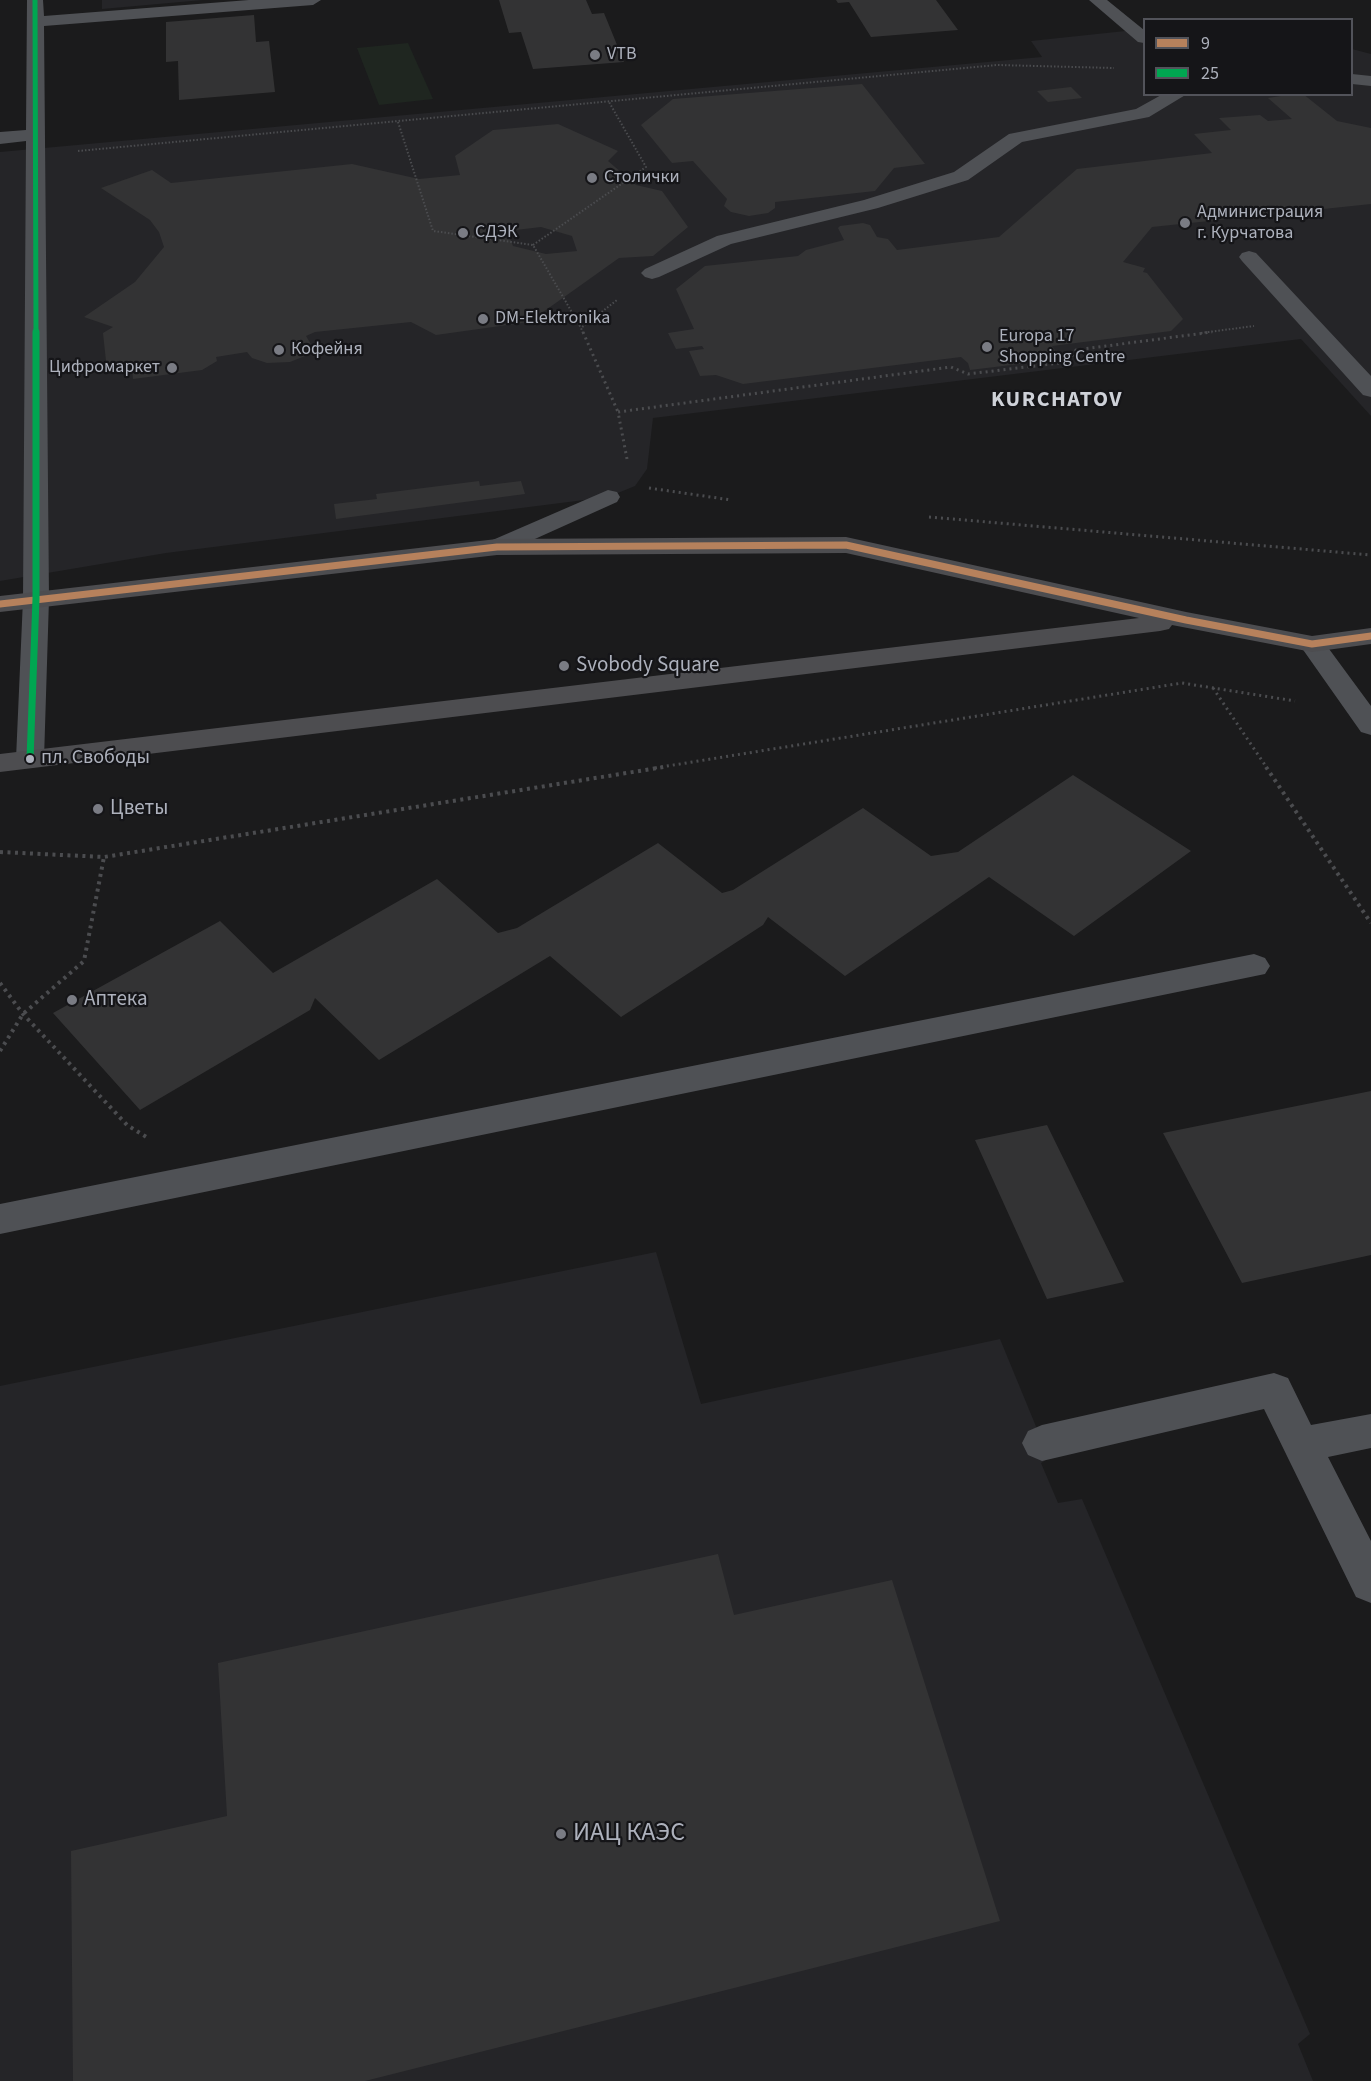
<!DOCTYPE html>
<meta charset="utf-8">
<style>
body{margin:0}
#map{position:relative;width:1371px;height:2081px;overflow:hidden;background:#1b1b1c;font-family:"Source Sans 3",sans-serif}
canvas{display:block}
.legend{position:absolute;left:1143px;top:18px;width:210px;height:78px;box-sizing:border-box;background:#151518;border:2px solid #52535a;margin:0;padding:8px 10px;list-style:none;font-size:18px;color:#adb1bc}
.legend li{display:flex;align-items:center;gap:12px;height:30px}
.legend b{width:30px;border:2px solid #52535a}
</style>
<div id="map">
<canvas width="1371" height="2081"></canvas>
<ul class="legend">
<li><b style="height:8px;background:#b6815c"></b>9</li>
<li><b style="height:8px;background:#00a651"></b>25</li>
</ul>
</div>
<script>
const g = document.querySelector('canvas').getContext('2d');
g.lineJoin = 'round';
function paint(path, color) { g.fillStyle = color; g.fill(path, 'evenodd'); }
function strokePath(path, color, width, dash) { g.strokeStyle = color; g.lineWidth = width; g.lineCap = dash ? 'butt' : 'round'; g.setLineDash(dash || []); g.stroke(path); }
function label(font, color, halo, rows, align = 'center') {
  g.font = font + ' "Source Sans 3",sans-serif'; g.lineWidth = 4.5; g.setLineDash([]); g.textBaseline = 'middle'; g.strokeStyle = halo; g.fillStyle = color; for (const [text, x, y, turn = 0] of rows) {
    g.save(); g.translate(x, y); g.rotate((+turn || 0) * Math.PI / 180); g.textAlign = isNaN(turn) ? turn : align; if (halo) g.strokeText(text, 0, 0); g.fillText(text, 0, 0); g.restore();
  }
}
const built = new Path2D(`
 M102 0H203L102 9Z
 M1144 29V94H1352V49L1371 54V416L1301 339 653 418 647 469 635 486 608 497 166 553 0 581V152L1042 57 1031 41Z
 M656 1252 701 1404 1000 1339 1049 1458 1041 1463 1058 1503 1082 1499 1310 2034 1298 2044 1313 2081H0V1386Z`);
const green = new Path2D(`
 M408 43 433 99 379 105 357 48Z`);
const building = new Path2D(`
 M499 0H586L592 14 604 13 624 62 533 69 521 32 509 33Z
 M836 0H936L958 30 871 37 849 2 838 3Z
 M254 15 256 42 269 41 275 92 179 100 178 61 166 62V22Z
 M862 84 925 164 894 168 875 191 775 202V208L768 213 749 216 731 212 724 206 727 199 693 161 672 163 641 125 673 99Z
 M1071 87 1082 98 1048 102 1037 91Z
 M1293 94H1303L1337 121 1371 128V204L1152 227 1123 262 1145 268 1143 272 1147 273 1183 319 1171 331 1052 346 1061 359 970 370 968 363 961 357 743 384 716 375 700 376 689 351 704 349 702 346 676 349 668 333 694 329 676 289 705 266 798 256 806 250 844 240 838 228 840 226 863 223 870 225 877 237 888 239 897 250 999 237 1077 169 1212 153 1194 134 1231 130 1219 118 1260 115 1268 121 1292 119 1268 98Z
 M558 124 618 151 608 161 636 185 662 191 688 227 653 256 619 258 529 322 436 335 411 322 315 332 306 336 312 346 305 356 290 362 267 363 252 358 247 352 216 357 217 361 202 370 133 379 132 367 107 370 103 333 113 327 84 317 135 282 164 247 159 232 150 220 101 188 152 170 171 183 352 164 419 179 460 175 455 156 493 130ZM541 227 572 236 577 251 546 254 513 246 507 231Z
 M479 481 480 486 521 481 525 494 336 519 334 504 377 499 376 494Z
 M1073 775 1191 851 1074 936 989 877 845 976 768 917 763 925 621 1017 550 956 379 1060 315 998 310 1010 140 1110 53 1013 220 921 273 973 437 879 498 933 517 928 658 843 722 893 733 890 863 808 931 856 958 852Z
 M1371 1091V1255L1242 1283 1163 1133Z
 M1047 1125 1124 1282 1047 1299 975 1140Z
 M718 1554 734 1615 892 1580 1000 1921 365 2081H73L71 1851 227 1816 218 1663Z`);
const pathFar2 = new Path2D(`
 M398 122 433 231 533 245 581 328
 M78 151 997 65 1114 68
 M533 245 646 167 609 102
 M583 333 581 328 617 300
 M1201 333 1254 326`);
const pathFar1 = new Path2D(`
 M583 332 618 412
 M627 459 618 412 951 367 968 374 1068 362 1076 350 1212 332
 M649 488 731 500
 M929 517 1371 555
 M1213 688 1267 768
 M655 768 1182 683 1295 701`);
const path = new Path2D(`
 M1266 767 1371 923
 M0 852 104 857 664 767
 M0 983 23 1014 127 1125 148 1138
 M0 1051 23 1014 84 961 104 857`);
const minor = new Path2D(`
 M27 0H43L44 16 249 0H321L313 5 44 26 49 599 44 759 40 766 30 768 20 766 16 759 23 599 26 141 0 144V132L26 130Z
 M1089 0H1107L1144 30V43L1138 42Z
 M1352 74 1371 76V86L1352 84Z
 M1163 94H1187L1149 117 1022 142 968 180 878 208 731 244 659 277 652 279 645 277 641 273 645 269 717 236 864 200 954 172 1009 134 1136 109Z
 M1249 251 1256 253 1371 376V397L1363 395 1242 261 1239 257 1242 253Z
 M608 490 617 492 620 497 617 502 506 552 497 555 488 552 484 547 488 542Z
 M1312 636 1321 638 1371 706V735L1361 732 1299 644 1303 638Z
 M1254 954 1265 958 1270 966 1265 974 0 1234V1204Z
 M1274 1373 1288 1378 1311 1425 1371 1414V1448L1328 1457 1371 1541V1603L1356 1597 1264 1409 1042 1461 1028 1455 1022 1443 1028 1431 1042 1425Z`);
const major = new Path2D(`
 M846 537 1186 612 1312 636 1371 628V644L1312 652 1172 625 1169 629 1160 631 0 772V754L1139 618 846 553 497 555 0 612V596L497 539Z`);
const bus1 = new Path2D(`
 M0 604 497 547 846 545 1186 620 1312 644 1371 636`);
const bus2Far1 = new Path2D(`
 M35 0 36 333`);
const bus2 = new Path2D(`
 M30 759 36 599V332`);
const markers = [
 [595,55,6,"#7a7c84"],
 [592,178,6,"#7a7c84"],
 [1185,223,6,"#7a7c84"],
 [463,233,6,"#7a7c84"],
 [483,319,6,"#7a7c84"],
 [987,347,6,"#7a7c84"],
 [279,350,6,"#7a7c84"],
 [172,368,6,"#7a7c84"],
 [564,666,6,"#7a7c84"],
 [30,759,5,"#adb1bc"],
 [98,809,6,"#7a7c84"],
 [72,1000,6,"#7a7c84"],
 [561,1834,6,"#7a7c84"]
];
const farPoinames = [
 ["VTB",607,55],
 ["Столички",604,178],
 ["Администрация",1197,213],
 ["г. Курчатова",1197,234],
 ["СДЭК",475,233],
 ["DM-Elektronika",495,319],
 ["Europa 17",999,337],
 ["Shopping Centre",999,358],
 ["Кофейня",291,350],
 ["Цифромаркет",160,368,"right"]
];
const busNames = [
 ["пл. Свободы",41,759]
];
const poiNames = [
 ["Svobody Square",576,666],
 ["Цветы",110,809],
 ["Аптека",84,1000]
];
const farDistrictnames = [
 ["KURCHATOV",1057,401]
];
const nearPoinames = [
 ["ИАЦ КАЭС",573,1834]
];
paint(built, '#252528');
paint(green, '#1f2620');
paint(building, '#333334');
strokePath(pathFar2, '#4b4c4f', 2, [1.5, 2]);
strokePath(pathFar1, '#4b4c4f', 3, [2, 4]);
strokePath(path, '#4b4c4f', 4, [3, 4.5]);
paint(minor, '#4f5155');
paint(major, '#4d4d50');
strokePath(bus1, '#b6815c', 7);
strokePath(bus2Far1, '#00a651', 5);
strokePath(bus2, '#00a651', 7);
for (const [x, y, r, color] of markers) { const dot = new Path2D(); dot.arc(x, y, r, 0, 2 * Math.PI); g.fillStyle = color; g.fill(dot); strokePath(dot, '#151518', 2); }
label('18px', '#adb1bc', '#151518', farPoinames, 'left');
label('20px', '#adb1bc', '#151518', busNames, 'left');
label('21px', '#adb1bc', '#151518', poiNames, 'left');
g.letterSpacing = '1.5px';
label('bold 22px', '#ced1d8', '#151518', farDistrictnames);
g.letterSpacing = '0px';
label('26px', '#adb1bc', '#151518', nearPoinames, 'left');
</script>
